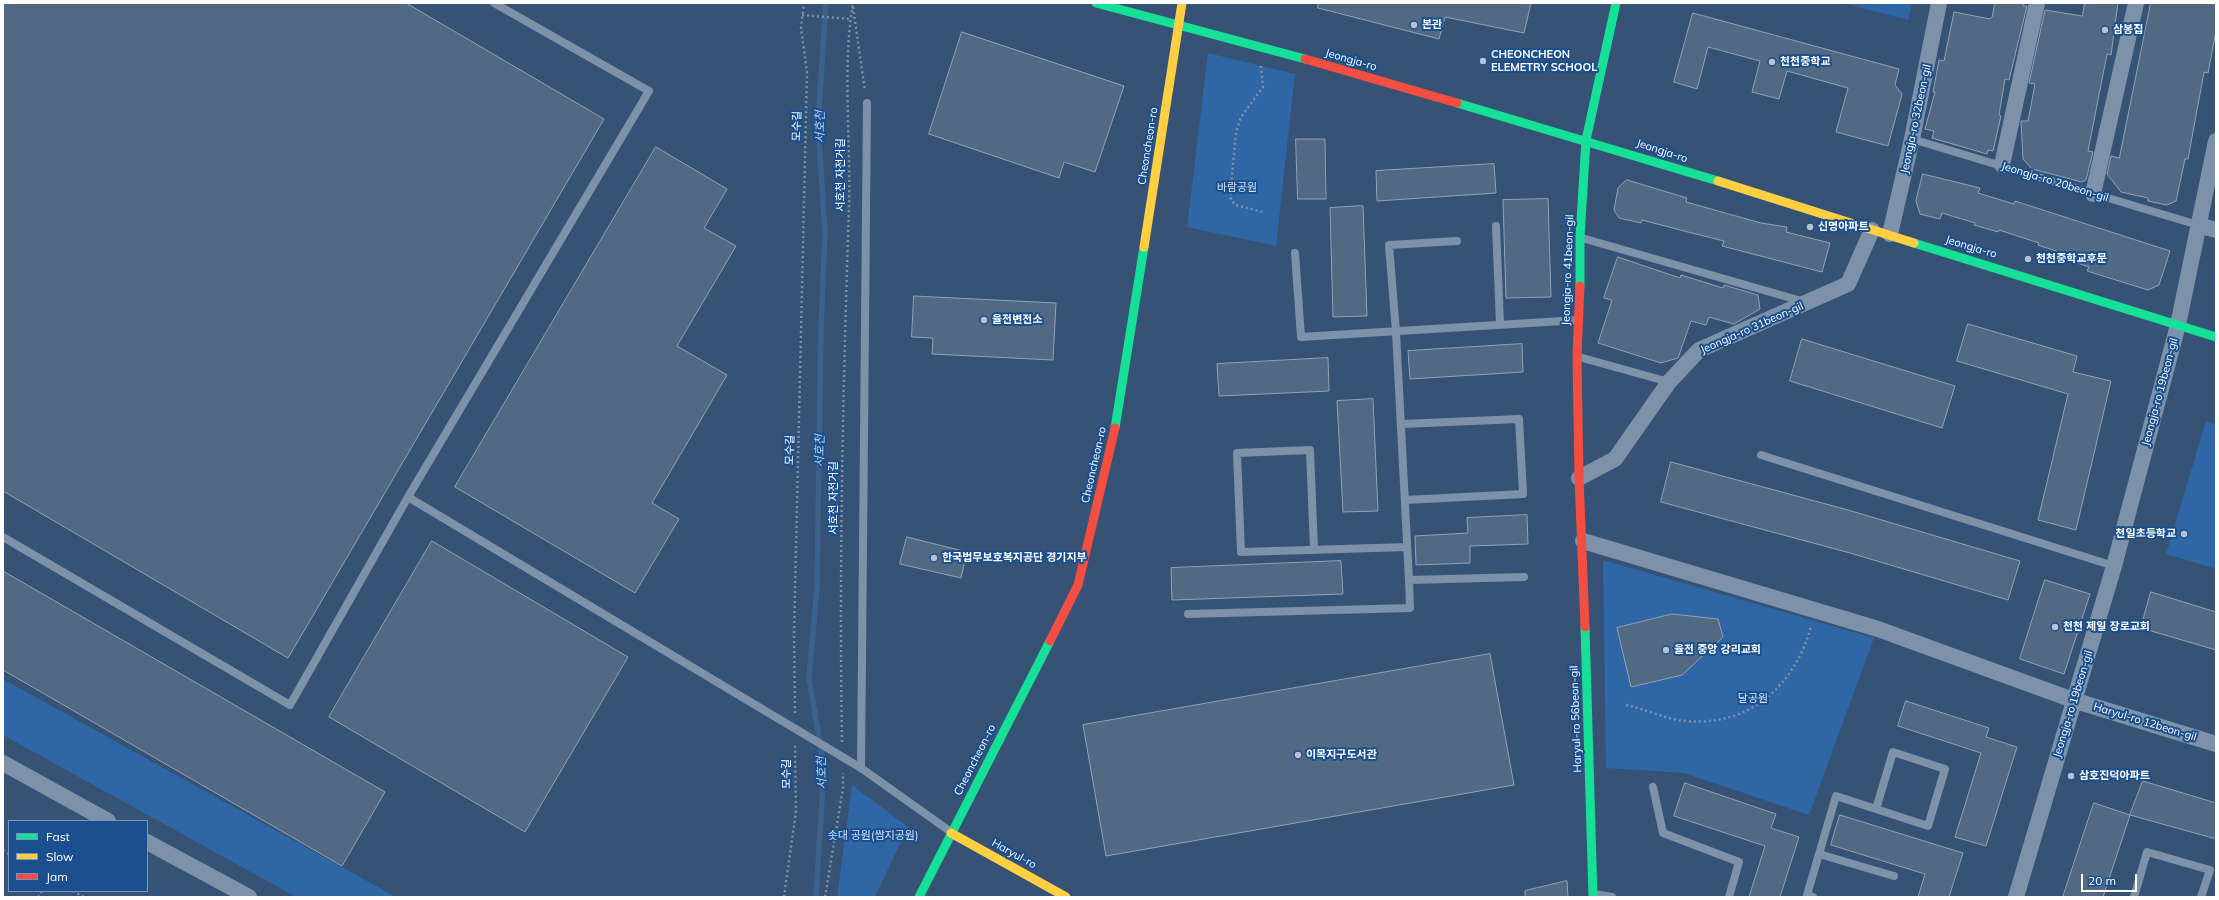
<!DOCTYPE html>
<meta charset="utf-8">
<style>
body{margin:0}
#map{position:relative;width:2219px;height:900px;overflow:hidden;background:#365274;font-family:Mulish,sans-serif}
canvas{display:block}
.frame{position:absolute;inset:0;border:4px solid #fff;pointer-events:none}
.legend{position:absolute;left:8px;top:820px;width:140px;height:72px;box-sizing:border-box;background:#1b4f8f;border:1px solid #7695bc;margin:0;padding:5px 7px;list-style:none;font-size:12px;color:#fff}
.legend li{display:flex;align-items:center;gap:8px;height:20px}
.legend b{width:20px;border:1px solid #7695bc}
.scale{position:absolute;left:2081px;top:874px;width:56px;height:18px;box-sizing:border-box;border:2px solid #fff;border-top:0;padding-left:5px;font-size:12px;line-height:14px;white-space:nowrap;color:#fff;-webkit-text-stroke:3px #1b4f8f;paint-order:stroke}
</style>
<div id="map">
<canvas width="2219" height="900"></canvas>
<div class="frame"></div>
<ul class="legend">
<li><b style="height:5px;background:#16e098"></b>Fast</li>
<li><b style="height:5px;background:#ffcf43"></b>Slow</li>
<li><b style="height:5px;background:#f24e42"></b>Jam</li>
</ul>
<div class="scale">20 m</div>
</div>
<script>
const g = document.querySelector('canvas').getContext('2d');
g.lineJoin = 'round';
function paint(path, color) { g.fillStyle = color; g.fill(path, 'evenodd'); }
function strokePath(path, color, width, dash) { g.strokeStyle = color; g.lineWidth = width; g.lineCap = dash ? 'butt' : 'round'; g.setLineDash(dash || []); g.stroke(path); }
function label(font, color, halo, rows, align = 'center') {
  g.font = font + ' Mulish,"Noto Sans KR",sans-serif'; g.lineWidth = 4; g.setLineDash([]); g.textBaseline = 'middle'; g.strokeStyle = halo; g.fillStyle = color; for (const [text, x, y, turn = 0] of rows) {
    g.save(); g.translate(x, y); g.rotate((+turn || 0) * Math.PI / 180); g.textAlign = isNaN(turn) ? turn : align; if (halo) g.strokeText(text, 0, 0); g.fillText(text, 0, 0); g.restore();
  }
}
const green = new Path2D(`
 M1843 3H1912L1908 20Z
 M1208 53 1295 74 1276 246 1187 227Z
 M2206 421 2216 424V569L2166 554Z
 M1603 560 1874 638 1809 815 1684 773 1606 768Z
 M3 679 396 897H296L3 735Z
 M852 785 908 827 875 897H837Z`);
const stream = new Path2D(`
 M816 897 824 767 809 678 817 587 821 326 825 234 818 123 826 3`);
const building = new Path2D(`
 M3 3H406L604 119 288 658 3 491Z
 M1319 3H1531L1524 33 1445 17 1439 39 1318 8Z
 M1995 3H2023V6H2027L2009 80 2005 79 1999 115 2001 116 1993 151 1988 150 1987 154 1932 138 1934 131 1925 129 1935 92H1933L1939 60 1944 61 1954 12 1990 19 1992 17Z
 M2085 3H2118L2111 55 2107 54 2088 151 2093 152 2086 180 2082 182 2032 169 2023 159 2021 121H2028L2035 84 2029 83 2045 10 2082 16Z
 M2151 3H2216V31L2208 73 2204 72 2188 159H2185L2176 201 2167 205 2148 201V198L2121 192 2107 174 2111 156 2119 158Z
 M1693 13 1899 69 1895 85 1902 94 1888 146 1836 132 1848 88 1787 71 1779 99 1752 92 1760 61 1708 47 1697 89 1674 82Z
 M962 32 1124 86 1095 172 1064 162 1059 178 929 134Z
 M1296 139H1325L1326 199H1298Z
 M656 147 727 189 704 228 736 246 677 346 727 375 652 503 679 519 635 593 455 487Z
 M1494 164 1496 193 1377 201 1376 171Z
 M1923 174 1980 188 1978 193 2014 204 2015 201 2170 251 2159 285 2148 290 2087 271 2089 267 2072 261 2074 257 2038 245 2039 243 1999 230 1998 232 1974 225 1975 223 1942 213 1940 219 1920 214 1916 201Z
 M1627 180 1687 198 1686 202 1761 223 1787 227 1786 232 1830 243 1822 272 1722 246 1724 241 1688 232 1642 220 1641 223 1619 218 1614 210 1618 188Z
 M1548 199 1551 297 1506 298 1503 200Z
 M1363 206 1367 316 1333 317 1330 208Z
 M1618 257 1680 278 1681 275 1723 288 1724 285 1758 295 1760 309 1734 324 1709 317 1706 325 1691 321 1678 358 1661 363 1598 343 1612 300 1604 298Z
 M914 296 1056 303 1053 360 932 354 933 338 912 337Z
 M1968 324 2077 356 2073 372 2111 381 2076 530 2038 520 2068 394 1957 361Z
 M1802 339 1955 386 1942 428 1790 381Z
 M1522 344 1523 372 1410 379 1408 351Z
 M1328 358 1329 391 1219 396 1217 364Z
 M1373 399 1378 511 1343 512 1337 401Z
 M1671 462 1848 510 2020 561 2008 600 1850 553 1661 502Z
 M1527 515 1528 544 1470 546V563L1416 565 1415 536 1468 533 1467 518Z
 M907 537 967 552 961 578 900 564Z
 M432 541 628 657 525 832 329 717Z
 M1341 561 1343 594 1172 600 1171 568Z
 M3 571 385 792 342 866 3 670Z
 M2045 580 2090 594 2064 674 2020 659Z
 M2151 592 2216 612V650L2141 628Z
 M1672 614 1718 619 1723 637 1682 675 1631 687 1617 628Z
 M1490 654 1514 785 1106 856 1083 725Z
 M1906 701 1989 728 1986 737 2017 747 1986 846 1955 837 1981 753 1898 726Z
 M2143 781 2216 803V839L2130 815Z
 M1685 783 1776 814 1771 828 1799 837 1780 897H1749L1765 846 1674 816Z
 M2094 803 2130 815 2103 897H2063Z
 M1840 815 1963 853 1949 897H1918L1925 874 1831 845Z
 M1567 881 1568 897H1525V891Z`);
const path = new Path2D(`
 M853 7 865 91
 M802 15 850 19
 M1261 66 1263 87 1241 117 1236 132 1230 197 1235 205 1263 212
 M1626 705C1645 709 1665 719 1685 721 1749 727 1795 686 1811 626
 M795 713 794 635 807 72 801 28 804 3
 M842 742C839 564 843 385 849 207 851 141 842 68 853 3
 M3 850 9 854
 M73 891 84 897
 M38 897 42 891
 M784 897 796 811 795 744
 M825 897 843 788V773`);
const lane = new Path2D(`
 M867 103 861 768 951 832
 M1912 139 2198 225
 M1496 226 1500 324
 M1582 238 1805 302
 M1457 241 1389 245 1396 332 1409 580 1524 577
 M1295 253 1301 337 1579 320
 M1579 357 1669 382
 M1402 424 1519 419 1523 494 1405 500
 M1761 455 2114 566
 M408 497 649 91 494 3
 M3 537 290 705 408 497 742 697
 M1314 550 1310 450 1237 453 1241 552 1407 547
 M1188 614 1410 608 1409 580
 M1653 787 1663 833 1739 862 1729 897
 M1819 854 1894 876
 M1594 894 1612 897
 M1813 897 1807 895 1836 796 1928 826 1945 769 1893 752 1876 809
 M2134 897 2147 852 2210 870 2201 897`);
const street = new Path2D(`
 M2002 165 2037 3
 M2093 194 2136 3
 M2198 225 2216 230
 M1890 234 1912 139 1939 3
 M1579 478 1615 459 1669 382 1699 350 1848 284 1872 230
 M1583 541 1878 629 2073 700 2216 744
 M3 763 108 821
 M147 842 249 897
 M2016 897 2114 566 2178 325 2216 141`);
const fast = new Path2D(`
 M1096 3 1305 59
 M1457 103 1718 181
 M1914 243 2216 337
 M1580 286V237L1586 140 1616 3
 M1115 428 1144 247
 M1585 627 1593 897
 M919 897 1050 641`);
const slow = new Path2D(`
 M1718 181 1914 243
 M1144 247 1182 3
 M951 833 1066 897`);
const jam = new Path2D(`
 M1305 59 1457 103
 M1580 286 1577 356 1579 478 1585 627
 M1050 641 1078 585 1115 428`);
const laneBridge = new Path2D(`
 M742 697 861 768`);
const markers = [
 [1414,25,4,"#b9c2ce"],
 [2105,30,4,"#b9c2ce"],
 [1483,61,4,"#b9c2ce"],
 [1772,62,4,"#b9c2ce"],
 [1810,227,4,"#b9c2ce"],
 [2028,259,4,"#b9c2ce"],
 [984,320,4,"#b9c2ce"],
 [2184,534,4,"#b9c2ce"],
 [934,558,4,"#b9c2ce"],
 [2055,627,4,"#b9c2ce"],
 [1666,650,4,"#b9c2ce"],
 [1298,755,4,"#b9c2ce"],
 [2071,776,4,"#b9c2ce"]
];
const poiNames = [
 ["본관",1422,25],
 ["삼봉집",2113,30],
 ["CHEONCHEON",1491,55],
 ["ELEMETRY SCHOOL",1491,68],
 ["천천중학교",1780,62],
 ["신명아파트",1818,227],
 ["천천중학교후문",2036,259],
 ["율전변전소",992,320],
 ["천일초등학교",2176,534,"right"],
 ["한국법무보호복지공단 경기지부",942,558],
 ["천천 제일 장로교회",2063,627],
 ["율전 중앙 강리교회",1674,650],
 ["이목지구도서관",1306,755],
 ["삼호진덕아파트",2079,776]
];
const streetNames = [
 ["Jeongja-ro",1351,60,16],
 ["Jeongja-ro 32beon-gil",1916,119,-78],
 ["모수길",797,126,-89],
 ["Cheoncheon-ro",1148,146,-81],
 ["Jeongja-ro",1662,151,18],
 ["서호천 자전거길",841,175,-90],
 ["Jeongja-ro 20beon-gil",2055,182,17],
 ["Jeongja-ro",1971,247,17],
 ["Jeongja-ro 41beon-gil",1568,270,-88],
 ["Jeongja-ro 31beon-gil",1752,328,-24],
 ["Jeongja-ro 19beon-gil",2160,392,-75],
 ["모수길",790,450,-89],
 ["Cheoncheon-ro",1094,465,-77],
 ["서호천 자전거길",834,498,-90],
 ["Jeongja-ro 19beon-gil",2073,704,-73],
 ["Haryul-ro 56beon-gil",1576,719,-92],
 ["Haryul-ro 12beon-gil",2145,722,17],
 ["Cheoncheon-ro",975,760,-63],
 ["모수길",787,774,-90],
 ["Haryul-ro",1014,854,29]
];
const parkNames = [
 ["바람공원",1237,188],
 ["달공원",1753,699],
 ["솟대 공원(쌈지공원)",873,836]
];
const waterNames = [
 ["서호천",820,127,-90],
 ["서호천",820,451,-89],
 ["서호천",822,773,-91]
];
paint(green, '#2f66a5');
strokePath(stream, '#3b618d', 5.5);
paint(building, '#526984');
strokePath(building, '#92a2b6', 1);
strokePath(path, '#7d92a8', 2.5, [2, 3]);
strokePath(lane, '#7d92a8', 8);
strokePath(street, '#7d92a8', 16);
strokePath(fast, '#16e098', 9);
strokePath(slow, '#ffcf43', 9);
strokePath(jam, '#f24e42', 9);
strokePath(laneBridge, '#7d92a8', 8);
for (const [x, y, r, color] of markers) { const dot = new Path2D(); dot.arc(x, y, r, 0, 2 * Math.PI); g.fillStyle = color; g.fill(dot); strokePath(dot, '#1b4f8f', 1.5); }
label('bold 11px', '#fff', '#1b4f8f', poiNames, 'left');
label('11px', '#fff', '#1b4f8f', streetNames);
label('11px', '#cfe3fa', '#1b4f8f', parkNames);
label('italic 12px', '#b5d3f5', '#1b4f8f', waterNames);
</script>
